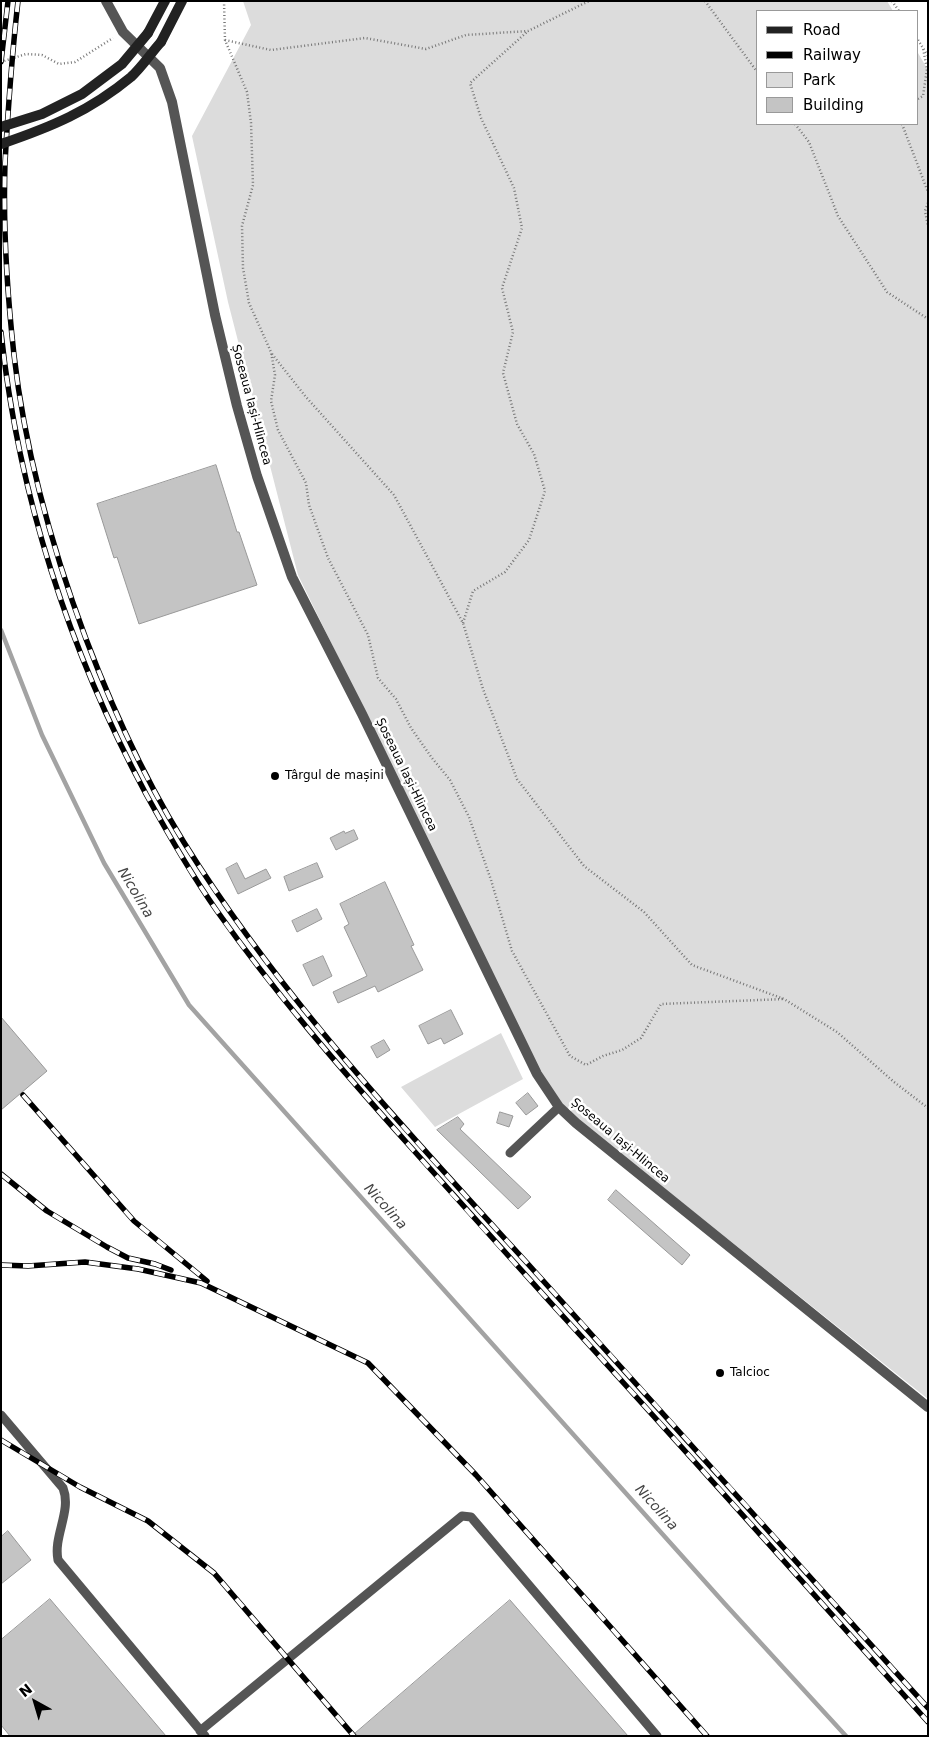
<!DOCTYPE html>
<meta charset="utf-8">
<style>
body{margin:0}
#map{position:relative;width:929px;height:1737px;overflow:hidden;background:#fff;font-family:"DejaVu Sans",sans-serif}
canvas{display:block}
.frame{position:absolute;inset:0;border:2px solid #000;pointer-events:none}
.legend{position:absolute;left:756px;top:10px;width:162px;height:115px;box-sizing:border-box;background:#fff;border:1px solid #999;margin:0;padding:6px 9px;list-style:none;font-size:15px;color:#000}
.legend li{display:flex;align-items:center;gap:10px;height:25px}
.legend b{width:25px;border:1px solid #999}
.north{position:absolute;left:10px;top:1677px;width:50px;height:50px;-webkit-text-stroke:4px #fff;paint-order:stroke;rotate:321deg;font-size:14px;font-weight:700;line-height:20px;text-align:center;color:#000}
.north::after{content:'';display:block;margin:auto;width:18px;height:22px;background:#000;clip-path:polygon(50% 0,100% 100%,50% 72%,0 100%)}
</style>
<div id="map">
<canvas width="929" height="1737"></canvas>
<div class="frame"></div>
<ul class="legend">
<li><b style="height:6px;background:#222"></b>Road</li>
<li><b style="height:6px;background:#000"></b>Railway</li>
<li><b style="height:14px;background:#dcdcdc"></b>Park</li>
<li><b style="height:14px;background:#c4c4c4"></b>Building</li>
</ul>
<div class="north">N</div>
</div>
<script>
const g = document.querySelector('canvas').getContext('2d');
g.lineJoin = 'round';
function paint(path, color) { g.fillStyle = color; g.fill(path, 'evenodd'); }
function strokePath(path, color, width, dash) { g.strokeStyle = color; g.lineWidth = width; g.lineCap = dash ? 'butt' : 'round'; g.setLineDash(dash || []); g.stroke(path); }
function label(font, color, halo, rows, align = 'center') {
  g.font = font + ' "DejaVu Sans",sans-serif'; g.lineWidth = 5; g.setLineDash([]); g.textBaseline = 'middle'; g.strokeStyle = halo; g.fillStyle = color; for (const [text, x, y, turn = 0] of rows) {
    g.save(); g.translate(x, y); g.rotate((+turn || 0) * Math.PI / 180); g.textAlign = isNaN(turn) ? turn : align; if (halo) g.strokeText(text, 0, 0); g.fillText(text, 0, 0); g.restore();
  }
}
const green = new Path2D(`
 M243 1H887L893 11H758V124H918V53L928 70V1399L555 1101 298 575 228 302 192 136 251 25Z
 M501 1033 523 1079 435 1127 401 1087Z`);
const stream = new Path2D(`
 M1 630 42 735 104 863 189 1005 725 1604 846 1736`);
const building = new Path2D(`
 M216 465 237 532H239L257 585 139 624 117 557 114 558 97 504Z
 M354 830 358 839 336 850 330 838 344 831 345 833Z
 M237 863 245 879 266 869 271 878 238 894 226 869Z
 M317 863 323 877 289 891 284 877Z
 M385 882 414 945 411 946 423 970 378 992 375 986 338 1003 333 992 367 976 344 927 349 924 340 904Z
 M317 909 322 919 297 932 292 921Z
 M323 956 332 976 313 986 303 965Z
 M451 1010 463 1034 444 1044 441 1038 428 1044 419 1026Z
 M1 1017 47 1071 1 1110Z
 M384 1040 390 1050 377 1058 371 1047Z
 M528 1093 538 1106 526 1115 516 1103Z
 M500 1112 513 1116 509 1127 497 1123Z
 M458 1117 464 1124 460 1129 531 1197 518 1209 437 1130Z
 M616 1190 690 1255 682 1265 608 1200Z
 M8 1531 31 1560 1 1584V1537Z
 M50 1599 166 1736H10L1 1725V1640Z
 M510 1600 628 1736H352Z`);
const path = new Path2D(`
 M224 1 225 40 247 92 251 123 253 185 242 226 243 268 249 303 271 352 275 375 271 401 278 430 306 483 309 505 328 558 368 635 378 678 396 699 411 728 432 758 450 780 469 817 491 880 512 951 570 1056 586 1065 603 1056 622 1050 641 1038 661 1004 784 999
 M705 1 758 73
 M892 1 899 11
 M225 40 271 50 365 38 426 49 466 35 528 31 589 1
 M918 40 928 56
 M1 62 26 54 42 55 59 64 75 62 113 38
 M918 99 923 96 927 69 923 48
 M795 124 809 142 838 216 887 292 928 319
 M902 124 928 192
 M928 203 925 211 928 226
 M272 354 306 397 394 495 463 623 483 689 517 779 584 866 644 912 692 965 784 999 837 1032 894 1082 928 1108
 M463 623 473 591 505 572 529 540 545 491 534 454 517 424 503 373 513 332 502 288 522 228 514 188 481 118 470 83 528 31`);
const lane = new Path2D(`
 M510 1153 559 1107
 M1 1415 63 1488C72 1511 53 1536 58 1560L205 1736
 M200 1731 462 1516 471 1517 657 1736`);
const street = new Path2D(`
 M106 1 123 32 160 68 172 102 215 315 237 406 257 476 292 577 362 714 537 1074 559 1107 576 1123 928 1407`);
const secondary = new Path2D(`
 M148 33 165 1
 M161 42 182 1`);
const rail = new Path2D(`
 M18 1C12 55 8 109 5 163 3 226 7 292 14 355 25 452 52 548 86 639 116 718 152 795 199 866 293 1010 412 1137 528 1264 662 1412 795 1560 928 1708
 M1 62 8 1
 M1 332C18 494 69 651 146 794 168 834 191 874 217 911 275 993 340 1068 407 1143 454 1196 502 1249 550 1302 677 1441 802 1581 928 1722
 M23 1095 134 1221 207 1281
 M1 1174 47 1211 107 1247 128 1258 155 1264 171 1270
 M1 1265 28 1266 85 1262 138 1269 201 1283 368 1363 476 1475 707 1736
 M1 1440 80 1487 148 1521 214 1573 354 1736`);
const secondaryBridge = new Path2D(`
 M1 127 42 114 82 94 122 64 148 33
 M1 144C51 127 90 111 131 77 142 67 151 53 161 42`);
const markers = [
 [275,776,5,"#000"],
 [720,1373,5,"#000"]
];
const streetNames = [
 ["Șoseaua Iași-Hlincea",251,405,75],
 ["Șoseaua Iași-Hlincea",406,775,64],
 ["Șoseaua Iași-Hlincea",620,1141,40]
];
const poiNames = [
 ["Târgul de mașini",285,776],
 ["Talcioc",730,1373]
];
const waterNames = [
 ["Nicolina",135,893,59],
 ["Nicolina",385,1207,48],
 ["Nicolina",656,1508,48]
];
paint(green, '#dcdcdc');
strokePath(stream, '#a3a3a3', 4.5);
paint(building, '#c4c4c4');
strokePath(building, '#999', 1);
strokePath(path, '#777', 2.5, [1, 2.5]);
strokePath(lane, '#555', 9);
strokePath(street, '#555', 10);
strokePath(secondary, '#222', 10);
strokePath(rail, '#000', 5.5);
strokePath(rail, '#fff', 4, [11]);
strokePath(secondaryBridge, '#222', 10);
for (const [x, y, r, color] of markers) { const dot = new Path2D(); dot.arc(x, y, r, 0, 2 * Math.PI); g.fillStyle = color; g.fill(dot); strokePath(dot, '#fff', 2); }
label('12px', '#000', '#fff', streetNames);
label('12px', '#000', '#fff', poiNames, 'left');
label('italic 14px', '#444', '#fff', waterNames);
</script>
